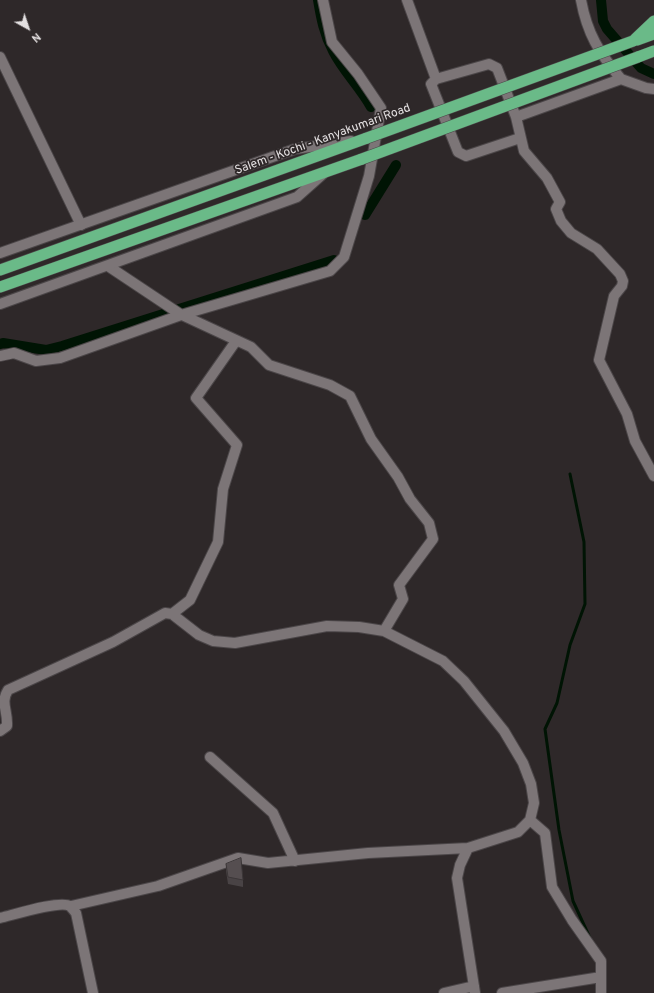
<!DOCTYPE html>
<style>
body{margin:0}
#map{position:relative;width:654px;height:993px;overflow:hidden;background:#2e2829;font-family:Overpass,sans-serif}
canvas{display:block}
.north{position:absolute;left:8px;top:8px;width:40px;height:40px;-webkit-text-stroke:3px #2e2829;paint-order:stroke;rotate:140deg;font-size:11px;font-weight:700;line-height:16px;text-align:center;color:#e3dfe0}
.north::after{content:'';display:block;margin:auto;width:14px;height:18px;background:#e3dfe0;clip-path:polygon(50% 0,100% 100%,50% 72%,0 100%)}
</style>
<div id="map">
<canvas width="654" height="993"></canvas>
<div class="north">N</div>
</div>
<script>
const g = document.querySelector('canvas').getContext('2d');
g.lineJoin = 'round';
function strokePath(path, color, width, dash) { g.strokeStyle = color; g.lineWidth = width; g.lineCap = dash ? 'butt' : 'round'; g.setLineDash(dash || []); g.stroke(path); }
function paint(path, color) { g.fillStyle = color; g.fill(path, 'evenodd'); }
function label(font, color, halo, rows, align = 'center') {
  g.font = font + ' Overpass,sans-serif'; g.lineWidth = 3.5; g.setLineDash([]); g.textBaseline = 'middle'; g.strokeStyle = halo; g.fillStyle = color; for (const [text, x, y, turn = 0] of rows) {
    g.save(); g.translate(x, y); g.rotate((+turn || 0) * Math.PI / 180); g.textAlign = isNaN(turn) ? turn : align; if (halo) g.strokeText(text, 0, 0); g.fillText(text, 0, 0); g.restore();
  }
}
const stream = new Path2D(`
 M570 474 584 542 585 604 570 645 557 703 545 729 559 830 573 901 590 938`);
const canal = new Path2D(`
 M318 0C321 18 324 34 333 51 343 71 360 87 371 107
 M601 0 603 21 607 29 641 68 654 74
 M365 215 396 165
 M0 344 3 343 46 350 62 346 334 260`);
const minor = new Path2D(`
 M407 0 436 79 489 64 497 68 516 117 621 79 646 88 654 89
 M581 0C587 33 599 53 621 79
 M0 57 81 225
 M436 79 431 84 458 152 466 156 520 138
 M516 117 524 151 547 178 560 202 556 209 561 221 571 233 597 249 620 274 623 281 622 286 614 296 599 360 627 414 635 441 654 476
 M108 266 180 314 251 347 269 365 330 385 350 396 371 439 398 477 410 499 429 523 433 539 399 585 403 599 384 631
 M0 356 14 353 36 361 60 358 181 315 330 271 344 257 369 176 381 108 358 74 332 42 323 0
 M172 614 190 600 218 542 223 489 237 445 196 398 236 341
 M0 731 7 726C8 710 0 703 8 690L113 642 165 613 172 614 199 635 213 641 235 643 327 626 359 627 384 631 443 661 464 681 504 731 523 763 531 784 534 803 530 820 518 832 468 848 368 853 268 863 238 858 158 886 71 906
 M210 757 273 813 295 861
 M530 820 545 833 552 887 572 920 601 961V993
 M468 848 460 865 457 878 475 993
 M0 918C13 915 60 900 70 906 72 908 74 911 76 913L93 993
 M444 993 474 986
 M502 993 601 977`);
const tertiary = new Path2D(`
 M0 253 295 149 351 141
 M0 304 297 197 324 173`);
const trunk = new Path2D(`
 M637 40 654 34
 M633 41 654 21
 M638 57 654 51
 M0 270 367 138
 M0 287 362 159`);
const trunkBridge = new Path2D(`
 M367 138 633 41
 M362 159 638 57`);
const wall = new Path2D(`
 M226 864 243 880V887L228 884 226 871Z`);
const building = new Path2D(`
 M241 858 243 880 228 877 226 864Z`);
const streetNames = [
 ["Salem - Kochi - Kanyakumari Road",323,140,-20]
];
strokePath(stream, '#001404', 3);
strokePath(canal, '#001404', 10);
strokePath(minor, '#4b4648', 12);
strokePath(tertiary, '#4b4648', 12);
strokePath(trunk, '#4b4648', 12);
strokePath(minor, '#7c7577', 10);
strokePath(tertiary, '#7c7577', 10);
strokePath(trunk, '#6aba88', 11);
strokePath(trunkBridge, '#4b4648', 12, []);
strokePath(trunkBridge, '#6aba88', 11);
paint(wall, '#494345');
paint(building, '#554e50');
strokePath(building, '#3c3738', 1);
label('12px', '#e3dfe0', '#2e2829', streetNames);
</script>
